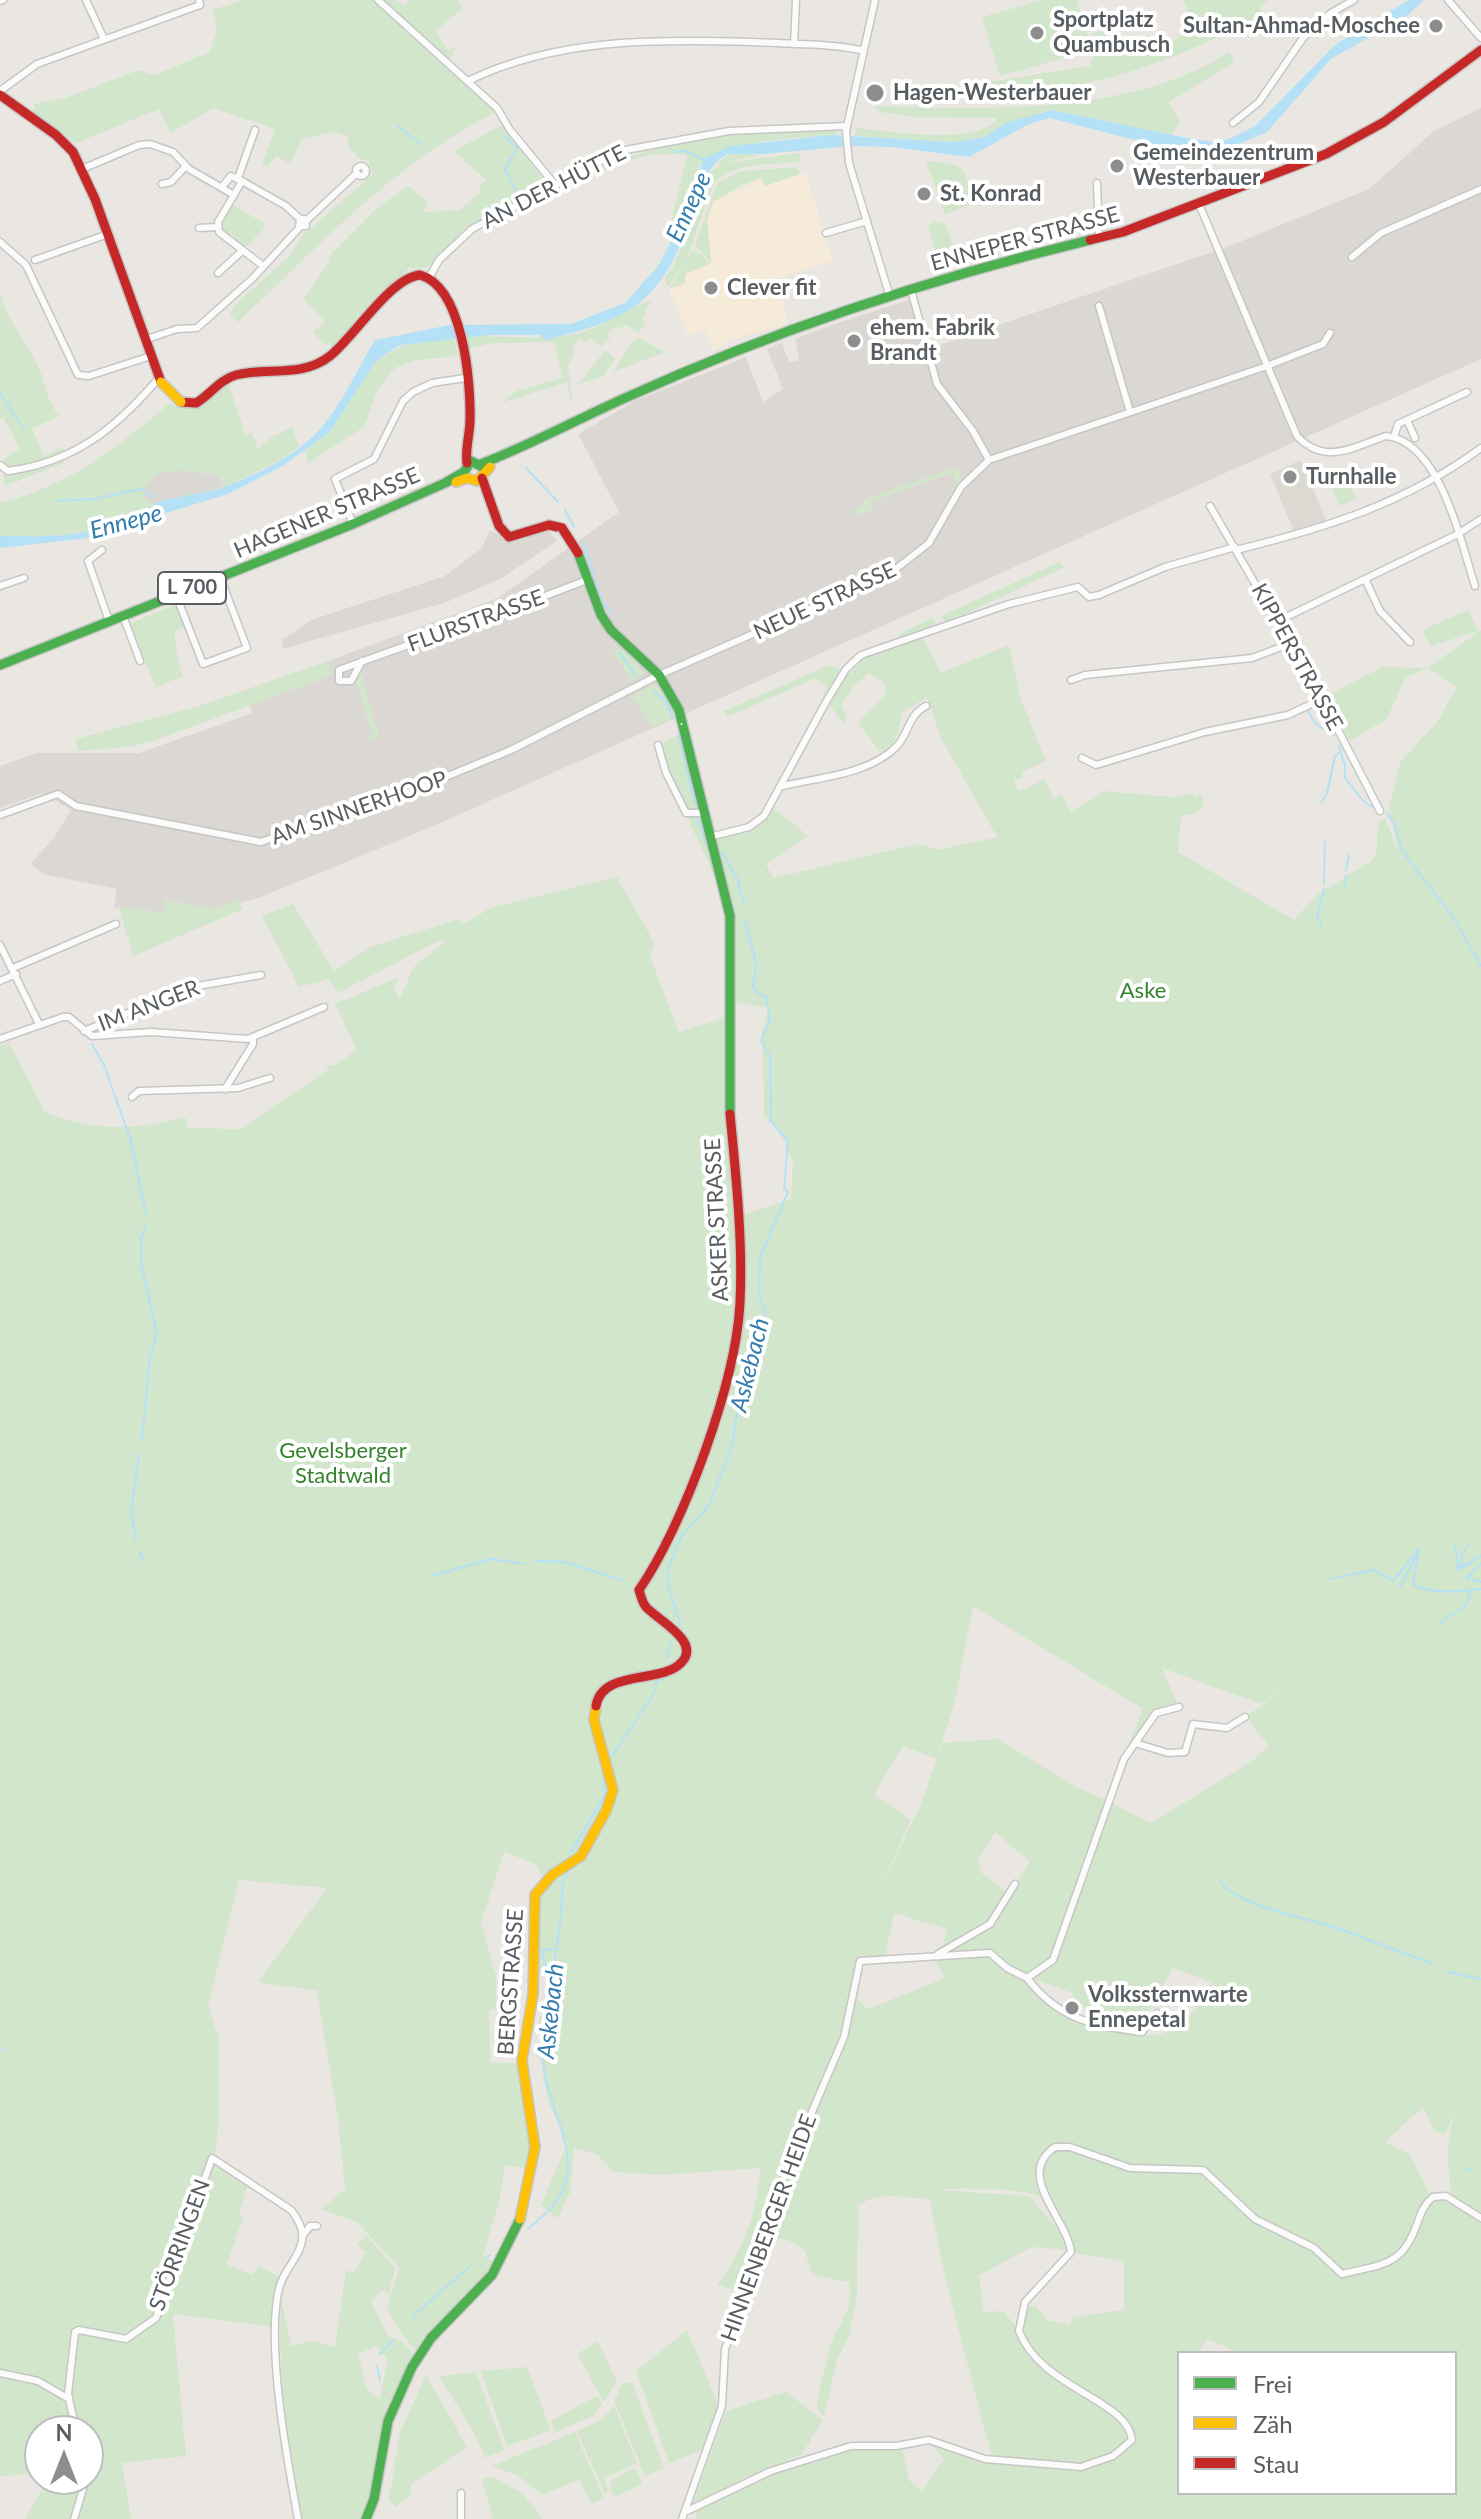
<!DOCTYPE html>
<meta charset="utf-8">
<style>
body{margin:0}
#map{position:relative;width:1481px;height:2519px;overflow:hidden;background:#eae7e2;font-family:Lato,sans-serif}
canvas{display:block}
.legend{position:absolute;left:1177px;top:2351px;width:280px;height:144px;box-sizing:border-box;background:#fff;border:2px solid #bcbec0;margin:0;padding:10px 14px;list-style:none;font-size:24px;color:#585d61}
.legend li{display:flex;align-items:center;gap:16px;height:40px}
.legend b{width:40px;border:2px solid #bcbec0}
.north{position:absolute;left:24px;top:2415px;width:80px;height:80px;box-sizing:border-box;background:#fff;border:2px solid #bcbec0;border-radius:50%;rotate:0deg;font-size:22px;font-weight:700;line-height:32px;text-align:center;color:#585d61}
.north::after{content:'';display:block;margin:auto;width:28px;height:36px;background:#8b8d8e;clip-path:polygon(50% 0,100% 100%,50% 72%,0 100%)}
</style>
<div id="map">
<canvas width="1481" height="2519"></canvas>
<ul class="legend">
<li><b style="height:10px;background:#4caf50"></b>Frei</li>
<li><b style="height:10px;background:#ffc107"></b>Zäh</li>
<li><b style="height:10px;background:#c62828"></b>Stau</li>
</ul>
<div class="north">N</div>
</div>
<script>
const g = document.querySelector('canvas').getContext('2d');
g.lineJoin = 'round';
function paint(path, color) { g.fillStyle = color; g.fill(path, 'evenodd'); }
function strokePath(path, color, width, dash) { g.strokeStyle = color; g.lineWidth = width; g.lineCap = dash ? 'butt' : 'round'; g.setLineDash(dash || []); g.stroke(path); }
function label(font, color, halo, rows, align = 'center') {
  g.font = font + ' Lato,sans-serif'; g.lineWidth = 8; g.setLineDash([]); g.textBaseline = 'middle'; g.strokeStyle = halo; g.fillStyle = color; for (const [text, x, y, turn = 0] of rows) {
    g.save(); g.translate(x, y); g.rotate((+turn || 0) * Math.PI / 180); g.textAlign = isNaN(turn) ? turn : align; if (halo) g.strokeText(text, 0, 0); g.fillText(text, 0, 0); g.restore();
  }
}
const commercial = new Path2D(`
 M800 174 806 175 833 261 776 279 788 324 736 338 713 351 705 330 688 336 669 289 684 284 686 274 712 263 707 220 713 202 759 180 763 178 765 186Z`);
const industrial = new Path2D(`
 M1481 108V359L429 828 258 898 215 909 166 901 164 913 114 907 117 889 43 874 30 864 54 838 71 810 43 793 0 808V766L37 753H139L253 713 250 705 332 675 328 661 498 598 619 512 578 434 635 401 746 357 763 402 783 389 767 349 782 343 789 362 799 360 795 339 832 325 915 298 931 348 1227 247 1369 189 1434 131Z
 M187 468 218 475 225 487 154 505 143 496 146 483 157 474Z
 M490 530 513 543 548 530 557 541 500 579 444 603 283 649 282 640 311 620 445 576 482 548Z`);
const education = new Path2D(`
 M1301 460 1327 522 1294 531 1270 474Z`);
const green = new Path2D(`
 M243 0H395L404 6 411 0H457L463 8 435 31 448 51 458 45 445 66 496 112C394 163 319 246 237 323L230 314 236 304 288 257 303 235 373 174 368 159 361 160 350 149 347 136 334 132 302 139 290 164 276 156 268 167 262 164 275 129 213 108 171 133 159 109 76 143 34 114V104L66 98 138 70 155 75 210 52 217 30 212 10Z
 M1042 0H1077L1092 50 1000 76 982 17Z
 M1184 0H1269L1260 6 1262 15C1163 67 1078 98 964 91V86L1090 66 1094 55 1093 33 1101 31C1109 38 1117 49 1126 53 1147 60 1177 39 1193 27Z
 M1230 52 1235 62 1169 102 1180 122 1171 135 1052 110 985 137 953 142 854 136 857 128C886 131 980 147 997 118L916 117 880 112 874 106C988 109 1129 116 1230 52Z
 M502 125 547 184 465 228 427 268H409L336 347 324 344 313 332 325 322 304 299 331 259 329 256 377 208 408 186 427 201 424 212 460 210 480 192 479 185 486 180 454 151Z
 M837 130 836 138C787 136 742 140 700 163L673 238 669 229 687 155C646 150 611 164 578 187L574 180C628 153 684 138 745 133 776 131 807 133 837 130Z
 M738 153 760 155 724 163 800 153 801 162C773 165 728 161 712 187L686 261 668 287 664 278 674 266 709 173 722 164 716 165 728 154Z
 M926 161C965 164 964 165 974 202L945 215Z
 M797 167 800 174 765 186 762 178 741 185 713 202 707 220 711 263 695 245 718 182 742 171Z
 M233 205 264 223V229L244 249 230 233 226 237 222 232V222Z
 M934 221 945 224 955 250 937 256 928 227Z
 M693 250 703 255 709 264 686 273 685 283 669 289Z
 M0 291C6 320 25 338 37 364 46 383 46 399 59 416L32 429 44 456 62 448 67 453 60 456 64 463 4 486V459L20 448 3 418 0 419Z
 M651 301 642 319 645 324 638 333 626 324 622 329 616 326 607 334 610 338 601 347 590 338 587 343 580 339 572 347 575 352 568 366 572 400 570 401 568 382 501 403 516 391 563 378 554 342 492 343 465 350 466 337C503 334 542 342 578 333 604 327 630 304 651 301Z
 M454 338 458 356 417 360 395 368 378 389 364 427 308 463 305 451 329 433 376 361 411 341Z
 M639 338 665 352 613 372 631 344Z
 M605 350 615 359 603 376 579 384Z
 M228 381 245 434 252 433 258 449 269 438 292 427 299 446 278 461 225 487 218 475C191 472 152 460 143 496L154 505 153 509C99 535 59 538 0 536V503C71 484 114 450 169 404L190 408 202 406Z
 M953 468 959 471 961 479 951 497 947 498 956 482 953 473 870 502 872 510 855 515 853 510 861 507 865 499Z
 M1346 475 1356 499 1339 506 1329 482Z
 M1059 562 1065 567 946 623 941 616Z
 M176 605 186 627 175 631C175 648 177 659 183 676L156 687 128 624Z
 M1468 610 1478 631 1431 646 1422 630Z
 M933 617 936 627 921 634 941 673 1009 645 1021 700 1046 761 1022 772 1023 777 1014 781 1019 791 1044 780 1055 799 1062 794 1071 813 1104 791 1171 797 1194 793V796L1202 795 1204 804 1197 813 1181 816 1178 852 1294 920 1317 895 1373 860 1377 849 1378 822 1385 819 1399 853 1389 809 1401 761 1437 722 1457 687 1428 668 1405 678 1387 719 1350 741 1326 696 1382 667 1428 668 1481 630V2217L1452 2200C1448 2162 1443 2142 1458 2106L1445 2134 1434 2131 1423 2107 1385 2142 1409 2154 1432 2198 1445 2197 1481 2220V2519H695L698 2509 762 2479 822 2458 860 2448 903 2450 909 2480 922 2491 944 2459 931 2444 936 2440 944 2449 992 2463 1080 2466 992 2457 944 2274 930 2200C910 2198 873 2190 858 2207L857 2295 849 2337 837 2359 824 2416 817 2409C819 2388 825 2368 830 2347 836 2324 857 2309 848 2282L817 2276 811 2272 805 2251 790 2241 767 2236 747 2294 717 2285C746 2245 755 2217 761 2168L661 2175 613 2172 597 2154 574 2148 570 2192 558 2219 541 2205 567 2144 548 2101 540 2056 539 2019 549 2003 550 1978 532 1968C532 1934 529 1902 552 1875L544 1878 536 1864 504 1852 481 1923 496 1977V2010H489L490 2062 521 2064 533 2128 531 2169 505 2165 499 2202 483 2256 498 2265 430 2337 419 2355 397 2327 387 2307 399 2268 357 2222 321 2209 345 2189 338 2118 317 1991 258 1982 327 1888 239 1880 208 2006 219 2039V2116L215 2160 248 2183 239 2213 243 2217 227 2264 252 2275 260 2266 277 2276 280 2282 275 2327 173 2314 186 2456 122 2463 131 2519H75L88 2479V2431H77L69 2393 67 2397 37 2380 0 2371V1046L9 1043 45 1112C93 1132 136 1130 185 1117L188 1128 241 1129 329 1069 327 1065H335L357 1050 335 1004 399 977 393 989 400 999 413 968 445 941 442 939 338 993 328 979 299 987 262 916 293 904 334 971 370 947 459 919 465 924 490 908 617 877 655 944 650 957 679 1032 725 1018 727 1110 736 1217 791 1199 793 1159 785 1149 788 1140 764 1116 763 1046 760 1041 769 1008 731 1002 736 960 732 920 716 839 762 823 771 806 808 836 766 864 773 878 918 844 938 850 997 837 941 738 927 697 901 714C900 733 897 743 880 752L858 723 884 696 887 685 869 673 854 686 841 706 847 716 844 724 823 697 826 687 816 678 727 717 724 711 829 665 851 673 861 660 897 646 900 634ZM973 1606 1143 1709 1123 1759 1155 1712 1179 1707 1162 1668 1261 1704 1293 1682 1246 1717 1269 1746 1252 1761 1151 1823 1108 1801C1086 1851 1082 1912 1054 1959 1048 1968 1039 1974 1030 1978L1070 1992 1098 2023 1141 2031 1144 2027 1136 2021 1149 2009 1173 1968 1211 1982C1201 2003 1184 2027 1160 2034 1138 2039 1071 2022 1052 2008 1042 2000 1037 1988 1028 1980 1018 1972 1003 1964 992 1956L955 1954 990 1953 1008 1968 1027 1977 1052 1959 1106 1800 1076 1787 998 1739 943 1743 919 1809 877 1895 911 1820 874 1794 903 1746 937 1759 955 1701ZM995 1832 1030 1862 990 1924 975 1935 989 1924 1008 1893 978 1870 981 1866 977 1861ZM894 1913 947 1929 941 1952 934 1957 945 1978 868 2009 854 1997 862 1959 885 1957ZM937 2190C960 2188 1031 2186 1048 2201 1057 2208 1069 2241 1071 2252L1124 2262V2310L1073 2317 1070 2325 1048 2321 1036 2306H1027C985 2370 1130 2392 1133 2440L1129 2427 1117 2415 1075 2393 1027 2356 1015 2325 1003 2311 984 2312 979 2275 1032 2247 1067 2250 1068 2242 1030 2196ZM1207 2339 1232 2349 1231 2353H1455V2493H1179V2353H1198Z
 M622 648 644 673 631 681 613 651Z
 M328 661 332 675 156 740 127 747 78 751 76 739 199 706Z
 M361 671 379 738 368 741 372 733 356 682Z
 M655 684 673 703 678 717 652 727 632 696Z
 M685 732 720 887 666 773 658 745Z
 M238 899 243 909 133 956 119 907 163 913 166 900 215 909Z
 M366 2235 395 2268 389 2295 383 2290 371 2302 388 2336 403 2342 415 2356 385 2411 369 2497 359 2519H302C288 2447 277 2372 281 2299L291 2346 313 2341 335 2347 346 2270 354 2273 366 2252 357 2245ZM376 2346 388 2360 380 2399 367 2390 358 2354Z
 M687 2330 718 2405 702 2450 669 2463 636 2371Z
 M598 2341 617 2382 604 2402 577 2354Z
 M527 2367 551 2430 507 2446 481 2371Z
 M476 2372 504 2450 485 2458C478 2435 452 2399 439 2376Z
 M0 2374 37 2382 67 2399 74 2431H40V2472L0 2477Z
 M426 2375 467 2447 410 2485 412 2493 395 2507 389 2500 400 2432Z
 M628 2382 633 2384 664 2468 645 2476 614 2401 623 2383Z
 M786 2392 823 2420 802 2454 693 2503 726 2411Z
 M598 2395 602 2405 593 2416 555 2432 551 2421Z
 M614 2406 637 2463 604 2478 609 2492 605 2494 577 2431 599 2421Z
 M575 2432 604 2498 592 2504 579 2480 542 2495 517 2475 492 2466Z
 M635 2468 643 2484 616 2496 612 2493 610 2480Z
 M492 2476 523 2494 543 2519H493L482 2479Z
 M48 2479H85L73 2519H25Z`);
const water = new Path2D(`
 M1409 0H1424L1408 15 1331 59 1267 132 1227 149 1214 152 1157 146 1050 118 1029 124 969 157 891 147 851 146 764 154H727C706 167 700 188 693 211 662 303 634 318 545 340L540 335H491L400 345 376 361 329 433 281 467 228 494 166 513 115 535 0 548V536C56 537 112 537 156 503 164 498 208 493 222 488 255 475 297 456 321 428 343 402 357 370 375 340L450 325 571 324 625 303 659 265 682 219 703 159 730 146 832 135 953 142 985 137 1005 123 1052 110 1187 138 1214 142 1229 139 1255 126 1335 45Z`);
const stream = new Path2D(`
 M397 125 422 145
 M503 135 517 148 505 169 521 199
 M674 152 685 151 703 159
 M0 393 23 428
 M526 468 558 502
 M57 501 95 499 141 489 153 497
 M565 510 574 527
 M583 542 603 602 612 613
 M619 652 635 674
 M654 691 666 702 673 718
 M1308 711 1316 724 1334 736
 M678 732 695 805
 M1339 746 1345 765V778L1364 802 1373 807
 M1321 803 1327 793 1335 756 1341 751
 M1387 813 1395 826 1402 851 1453 917 1481 966
 M697 819 708 849
 M722 851 738 881 744 904
 M1346 870 1349 855
 M1324 883 1325 842
 M1344 889 1346 876
 M1322 926 1317 916 1324 889
 M92 1044 104 1065 131 1141 146 1214
 M142 1440 150 1357 157 1333 141 1264V1238L146 1225
 M136 1540 131 1513 139 1454
 M1455 1544 1458 1569 1481 1556
 M1469 1545 1462 1554 1460 1569 1471 1563
 M140 1553 144 1562
 M536 1561 564 1562 622 1580
 M1481 1563 1467 1578 1481 1582
 M431 1576 491 1559 524 1564
 M1331 1579 1374 1570 1393 1581 1419 1549 1413 1585C1435 1594 1458 1592 1481 1589
 M1400 1587 1418 1553
 M1439 1624 1466 1605 1471 1590
 M681 1626 668 1585V1569L681 1537 709 1505 732 1446 742 1381 748 1373 747 1362 765 1311 759 1294 760 1258 788 1192 784 1189 788 1142 771 1121 770 1057 761 1040 770 1021 766 997 757 993 753 985C761 956 749 949 745 920
 M667 1659 671 1643
 M613 1755 656 1690V1682L664 1678
 M571 1852 605 1795 603 1780
 M1220 1880C1232 1905 1307 1918 1333 1927 1367 1938 1400 1953 1434 1964
 M546 1970 542 1950 556 1949
 M1448 1972 1481 1979
 M0 2048 3 2049
 M1467 2169 1472 2171
 M528 2229C546 2214 563 2200 567 2176 573 2137 544 2099 543 2057 542 2000 563 1944 562 1886L568 1871
 M486 2259 490 2255
 M413 2316 469 2267
 M380 2354 393 2341
 M377 2366 380 2380`);
const street = new Path2D(`
 M86 0 104 39
 M378 0 497 108 510 130 556 186
 M875 0 846 131 849 163 890 297
 M1448 0 1481 38
 M0 1 3 0
 M794 44 796 0
 M468 81C555 38 658 39 751 42 788 44 825 43 861 50
 M0 91 37 64 200 5 199 0
 M1233 123 1259 102 1303 38 1331 13 1354 0
 M356 171a5 5 0 1 1 10 0a5 5 0 1 1-10 0Z
 M82 169 139 145 150 144 173 152 189 169 234 195 242 181 231 176 222 187
 M238 178 255 130
 M242 181 286 206 300 219H305L306 226H299L300 219
 M1097 183 1099 238
 M162 184 171 182 186 166
 M234 195 218 222 219 232 262 265
 M1199 204 1297 436C1325 466 1353 447 1386 436 1440 441 1461 543 1475 586
 M307 220 357 173
 M199 228 217 227
 M826 233 867 221
 M0 242 26 265 78 375 89 376 151 356
 M1352 257 1381 233 1481 189
 M35 260 108 234
 M218 273 242 251
 M429 278 439 260 472 229 620 151 729 131 846 126
 M911 290 937 384 973 431 989 460
 M1099 306 1130 412
 M147 339 177 329 197 328 252 279 300 227
 M1407 420 1415 438
 M1394 437 1398 424 1467 392
 M0 465 8 471C75 462 116 428 158 379
 M1210 506 1322 699 1380 811
 M353 524 335 479 374 459 403 401 413 392 432 383 465 378
 M102 550 88 561 109 621
 M1236 550C1326 528 1406 503 1481 448
 M1365 579 1380 611 1410 642
 M0 586 24 578
 M176 595 203 664 247 648 220 577
 M123 616 140 661
 M1278 621 1458 534 1481 519
 M362 661 351 681H339V670C422 639 507 612 589 579
 M1071 680 1085 675 1252 658 1289 644
 M658 745 666 773 686 813H705
 M1082 758 1096 765 1205 732 1288 715 1322 699
 M783 786C819 777 869 775 897 746 909 733 908 715 926 706
 M0 815 58 794 76 806 261 842 409 792 511 750 659 675 888 575 929 543 961 487 989 460 1267 366 1323 344 1330 333
 M713 836 749 827 764 816 826 702 846 669 861 655 1009 604 1078 587 1089 597 1099 595 1165 567 1235 547
 M0 945 39 1024
 M13 968 116 924
 M0 981 16 974
 M84 1031 192 987 261 975
 M0 1039 63 1017H69L92 1036 151 1032 248 1039 324 1007
 M225 1089 253 1044V1038
 M132 1097 139 1091 238 1088 270 1078
 M1135 1743 1168 1753 1185 1752 1193 1724 1227 1728 1245 1717
 M938 1954 990 1924 1015 1884
 M1027 1978 1053 1960 1124 1759 1156 1713 1179 1707
 M1027 1978C1059 2020 1092 2025 1142 2032L1157 2013
 M302 2237 310 2226H317
 M0 2373 38 2381 69 2399
 M76 2431 68 2394 75 2332 79 2330 126 2339 156 2318 212 2158 291 2210C321 2247 283 2261 278 2293 267 2351 287 2459 298 2519
 M687 2511 771 2471 851 2446H896L929 2440 985 2459 1081 2467 1113 2456 1132 2440C1128 2399 1041 2389 1019 2331L1025 2302 1071 2252C1067 2218 1014 2175 1055 2147H1070L1130 2168 1203 2170 1255 2219 1314 2248 1342 2274C1382 2264 1402 2267 1417 2224 1421 2213 1424 2204 1433 2197L1446 2196 1481 2218
 M74 2519 86 2479
 M461 2519V2493
 M682 2519 722 2406 725 2349 754 2280 776 2196 844 2037 860 1961 990 1953 1007 1968 1027 1978`);
const fast = new Path2D(`
 M481 464C530 445 576 420 625 398 773 331 932 278 1090 240
 M578 553 601 615 611 630 659 675 679 710 730 916V1114
 M0 665 353 524 445 483 464 472 471 461 484 468
 M366 2519 374 2499 388 2421 412 2367 431 2338 492 2275 520 2219`);
const slow = new Path2D(`
 M456 482 467 478 477 481 490 467
 M520 2219 535 2147 522 2061 533 1994 535 1895 552 1875 581 1856 606 1811 613 1790 594 1720 596 1706`);
const jam = new Path2D(`
 M0 95 56 135 73 152 95 199 161 382
 M1090 240 1123 232 1326 154 1384 122 1481 50
 M181 402 196 403C210 395 220 379 236 375 268 367 302 378 330 356 355 336 390 278 420 275 463 287 471 382 470 420 470 434 465 448 467 463
 M482 478 499 526 509 537 549 525 562 528
 M596 1706C602 1669 661 1684 681 1663 702 1642 659 1621 646 1607 642 1602 641 1596 639 1590 684 1525 736 1382 740 1303 743 1240 736 1177 730 1114`);
const rail = new Path2D(`
 M708 458 734 444
 M0 494C65 476 116 439 167 397 220 349 272 299 324 250 378 200 428 151 495 120 672 38 870 119 1055 97 1146 85 1222 44 1301 0
 M615 522C680 493 727 441 795 415
 M134 706 176 687 354 627
 M99 715 144 699
 M0 761 472 601C572 554 655 469 752 417 873 352 1011 318 1142 279L1172 274 1481 291
 M0 1025 1481 371`);
const slowBridge = new Path2D(`
 M161 382 181 402`);
const jamBridge = new Path2D(`
 M562 528 578 553`);
const markers = [
 [1436,26,8,"#8b8d8e"],
 [1037,33,8,"#8b8d8e"],
 [875,93,10,"#8b8d8e"],
 [1117,166,8,"#8b8d8e"],
 [924,194,8,"#8b8d8e"],
 [711,288,8,"#8b8d8e"],
 [854,341,8,"#8b8d8e"],
 [1290,477,8,"#8b8d8e"],
 [1072,2008,8,"#8b8d8e"]
];
const shields = [
 [192,588,68]
];
const shieldNames = [
 ["L 700",192,588]
];
const poiNames = [
 ["Sportplatz",1053,20],
 ["Quambusch",1053,45],
 ["Sultan-Ahmad-Moschee",1420,26,"right"],
 ["Hagen-Westerbauer",893,93],
 ["Gemeindezentrum",1133,153],
 ["Westerbauer",1133,178],
 ["St. Konrad",940,194],
 ["Clever fit",727,288],
 ["ehem. Fabrik",870,328],
 ["Brandt",870,353],
 ["Turnhalle",1306,477],
 ["Volkssternwarte",1088,1995],
 ["Ennepetal",1088,2020]
];
const streetNames = [
 ["AN DER HÜTTE",554,187,-27],
 ["ENNEPER STRASSE",1025,239,-15],
 ["HAGENER STRASSE",327,513,-23],
 ["NEUE STRASSE",825,601,-25],
 ["FLURSTRASSE",476,621,-20],
 ["KIPPERSTRASSE",1297,657,61],
 ["AM SINNERHOOP",359,808,-19],
 ["IM ANGER",149,1006,-21],
 ["ASKER STRASSE",717,1220,-93],
 ["BERGSTRASSE",511,1982,-86],
 ["HINNENBERGER HEIDE",769,2228,-70],
 ["STÖRRINGEN",180,2245,-70]
];
const parkNames = [
 ["Aske",1143,991],
 ["Gevelsberger",343,1451],
 ["Stadtwald",343,1476]
];
const waterNames = [
 ["Ennepe",689,207,-65],
 ["Ennepe",126,522,-15],
 ["Askebach",750,1365,-76],
 ["Askebach",551,2011,-84]
];
paint(commercial, '#f6ebd9');
paint(industrial, '#dbd8d3');
paint(education, '#dcd9d2');
paint(green, '#d2e6cb');
paint(water, '#b4e1f6');
strokePath(stream, '#b4e1f6', 2);
strokePath(street, '#c6c6c5', 9);
strokePath(fast, '#c6c6c6', 12);
strokePath(slow, '#c6c6c6', 12);
strokePath(jam, '#c6c6c6', 12);
strokePath(street, '#fcfbfb', 6);
strokePath(fast, '#4caf50', 9);
strokePath(slow, '#ffc107', 9);
strokePath(jam, '#c62828', 9);
strokePath(rail, '#e2e1e0', 2, [2, 10]);
strokePath(slowBridge, '#c6c6c6', 12, []);
strokePath(jamBridge, '#c6c6c6', 12, []);
strokePath(slowBridge, '#ffc107', 9);
strokePath(jamBridge, '#c62828', 9);
for (const [x, y, r, color] of markers) { const dot = new Path2D(); dot.arc(x, y, r, 0, 2 * Math.PI); g.fillStyle = color; g.fill(dot); strokePath(dot, '#fff', 3); }
for (const [x, y, w] of shields) { const box = new Path2D(); box.roundRect(x - w / 2, y - 16, w, 32, 6); g.fillStyle = '#fff'; g.fill(box); strokePath(box, '#585d61', 2); }
label('bold 20px', '#585d61', null, shieldNames);
label('bold 22px', '#585d61', '#fff', poiNames, 'left');
label('22px', '#585d61', '#fff', streetNames);
label('22px', '#34832e', '#fff', parkNames);
label('italic 24px', '#337cad', '#fff', waterNames);
</script>
